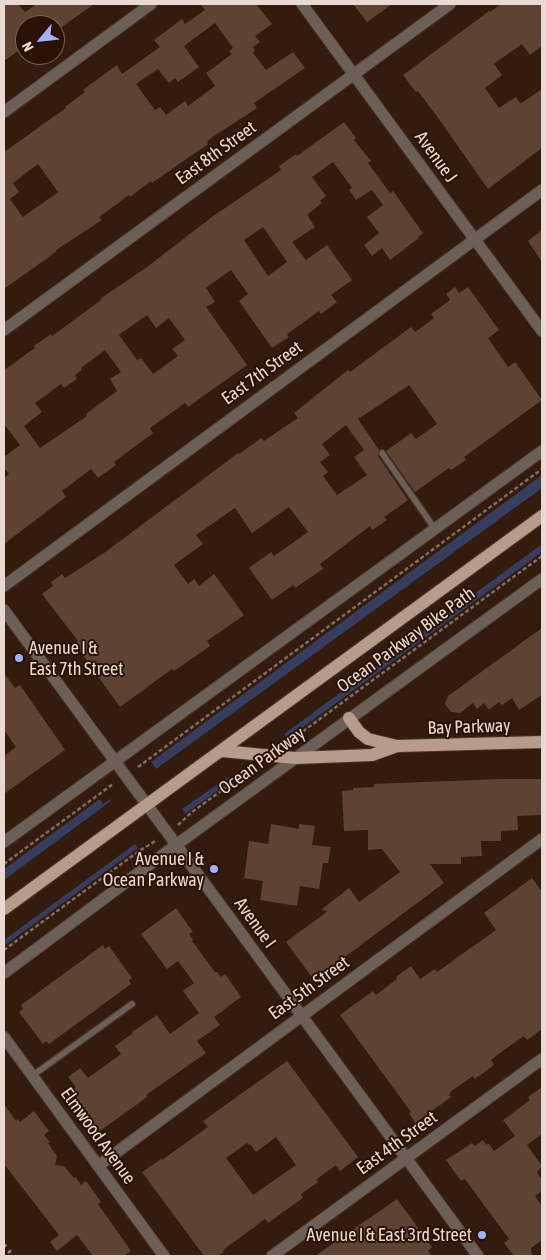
<!DOCTYPE html>
<style>
body{margin:0}
#map{position:relative;width:546px;height:1260px;overflow:hidden;background:#331b0e;font-family:"Asap Condensed",sans-serif}
canvas{display:block}
.frame{position:absolute;inset:0;border:5px solid #ead9d0;pointer-events:none}
.north{position:absolute;left:15px;top:15px;width:50px;height:50px;box-sizing:border-box;background:#291205;border:1px solid #766256;border-radius:50%;rotate:242deg;font-size:14px;font-weight:700;line-height:20px;text-align:center;color:#ead9d0}
.north::after{content:'';display:block;margin:auto;width:18px;height:22px;background:#a3b2fd;clip-path:polygon(50% 0,100% 100%,50% 72%,0 100%)}
</style>
<div id="map">
<canvas width="546" height="1260"></canvas>
<div class="frame"></div>
<div class="north">N</div>
</div>
<script>
const g = document.querySelector('canvas').getContext('2d');
g.lineJoin = 'round';
function paint(path, color) { g.fillStyle = color; g.fill(path, 'evenodd'); }
function strokePath(path, color, width, dash) { g.strokeStyle = color; g.lineWidth = width; g.lineCap = dash ? 'butt' : 'round'; g.setLineDash(dash || []); g.stroke(path); }
function label(font, color, halo, rows, align = 'center') {
  g.font = font + ' "Asap Condensed",sans-serif'; g.lineWidth = 4; g.setLineDash([]); g.textBaseline = 'middle'; g.strokeStyle = halo; g.fillStyle = color; for (const [text, x, y, turn = 0] of rows) {
    g.save(); g.translate(x, y); g.rotate((+turn || 0) * Math.PI / 180); g.textAlign = isNaN(turn) ? turn : align; if (halo) g.strokeText(text, 0, 0); g.fillText(text, 0, 0); g.restore();
  }
}
const green = new Path2D(`
 M542 475V488L156 769 151 762Z
 M542 544V552L287 739 284 734Z
 M228 777 231 781 185 814 182 809Z
 M100 799 103 804 110 799 111 801 4 880V869Z
 M135 844 138 848 4 946V940Z`);
const building = new Path2D(`
 M4 4H18L25 12 37 4H94L55 32V25H25V46L4 61Z
 M200 4H256L272 24 255 36 260 42 253 47 255 50 253 53 266 70 293 52 305 68 254 103 257 108 211 138 207 142 208 144 152 183 151 181 130 197 129 195 99 217 102 220 56 250 57 251 4 289V152L66 108 65 107 85 92 83 90 117 65 122 74 160 47 154 40 182 19 185 24 205 10ZM215 23 233 48 229 51 232 54 206 73 215 86 188 106 185 101 166 115 160 107 155 110 136 84 158 69 169 83 175 78 178 82 199 67 184 46ZM38 164 58 192 23 217 10 199 19 192 13 183Z
 M353 4H392L367 22Z
 M501 4H542V46L530 55 522 44 494 64 502 75 485 88 499 108 516 97 520 103 523 102 542 89V148L488 189 441 122 418 91 416 92 403 75 489 11 490 12Z
 M344 122 356 138 354 140 371 161 368 163 390 193 393 191 423 233 418 237 419 238 390 260 382 248 372 256 364 245 379 233 367 217 383 205 372 190 356 200 349 190 352 188 333 162 312 177 326 196 320 201 322 203 307 215 315 227 292 242 306 260 327 245 352 280 331 295 337 302 321 314 319 311 287 334 289 337 272 348 239 301 248 294 231 270 206 288 215 302 206 307 247 365 188 407 185 403 150 428 153 433 114 462 116 465 98 478 91 469 62 491 66 497 4 544V478L9 474 4 468V457L20 445 4 424V370L35 348 34 346 51 334 52 336 101 300 100 299 147 267 212 217 281 170 279 166 296 154 297 156ZM263 227 287 262 268 276 244 240ZM147 315 156 328 169 318 185 340 172 349 178 356 153 374 141 358 137 360 119 335ZM105 350 121 372 110 379 117 391 86 414 87 416 40 448 24 426 42 412 35 403 61 384 64 388 77 379 75 375 82 370 81 368Z
 M542 230V262L528 241Z
 M455 287 459 293 468 287 499 330 488 338 508 367 515 362 542 400 464 457 466 460 451 470 449 468 415 492 386 451 411 433 416 439 437 424 409 385 358 419 379 450 378 456 408 500 384 517 387 520 372 530 370 526 320 564 323 569 295 588 293 585 272 600 249 568 271 552 274 556 308 532 289 507 252 533 235 508 196 535 203 544 174 565 188 584 194 579 199 586 214 574 244 615 207 641 210 646 174 671 172 669 120 707 75 644 78 641 42 594 53 586 51 582 62 574 65 578 104 553 238 453 239 454 261 438 264 441 298 418 294 413 348 370 350 372 411 327 415 332 434 318 431 314 450 300 446 294ZM346 425 364 450 354 457 367 475 337 495 323 476 328 472 320 462 330 455 322 444Z
 M542 628V695L519 710 512 698 502 705 499 702 489 710 484 703 477 709 473 703 460 713 451 712 445 704 448 696Z
 M4 673 15 688 20 685 65 750 4 794V756L16 747 4 730Z
 M501 779H542V815L517 816 518 830 501 831V841H481L482 856 461 857V864H430L444 883 314 980 286 942 328 911 321 910 349 888 359 902 400 872 382 849 368 850V830L344 831 342 791 353 790V788L374 787V784Z
 M271 824 299 829V824L315 826 312 845 331 847 328 863H323L319 889 300 886 297 906 260 900 263 881 244 878 249 841 268 844Z
 M532 878 542 892V1029L527 1040 524 1036 508 1047 491 1060 494 1065 475 1079 473 1076 450 1092 451 1093 449 1095 451 1097 415 1123 409 1113 411 1112 340 1015 373 991 376 995 397 979 396 977 411 966 420 979 435 969 437 972 496 930 484 913Z
 M176 908 193 932 189 934 193 940 192 941 215 972H217L221 977 225 974 241 997 214 1017 220 1025 197 1041 206 1053 146 1095 147 1097 100 1131 71 1090 76 1087 68 1077 80 1068 88 1078 121 1054 115 1046 133 1033 132 1032 157 1015 170 1034 199 1013 183 991 194 983 178 961 167 969 141 934Z
 M103 945 105 949 109 946 132 978 129 980 131 984 49 1044 46 1041 43 1044 19 1012 23 1009 21 1005Z
 M287 1061 358 1157 340 1171 336 1165 317 1179 318 1182 301 1194 303 1198 268 1223 265 1219 223 1250 224 1252 218 1256H204L142 1172 161 1159 162 1160 208 1127 203 1121ZM276 1137 296 1165 253 1195 226 1158 247 1143 249 1145 250 1144 256 1152Z
 M542 1087V1134L527 1145 542 1166 537 1172 542 1180V1191L535 1196 542 1206V1240L531 1248 532 1256H514L504 1243 509 1239 465 1179 461 1181 446 1160 472 1143 475 1146 483 1140 486 1145 488 1143 494 1151 515 1136 503 1120 530 1100 528 1097Z
 M4 1104 16 1121 18 1119 20 1122 34 1111 49 1131 44 1135 50 1142 48 1143 57 1156 55 1165 64 1166 74 1178 76 1177 81 1185 86 1181 101 1202 98 1204 131 1251 124 1256H93L77 1235 57 1251 50 1242 59 1235 4 1164Z
 M397 1199 432 1247 428 1251 432 1256H315Z`);
const path = new Path2D(`
 M288 744 298 735 542 556
 M138 767 542 469
 M178 825 192 812 232 783 256 769
 M4 864 113 784
 M4 950 139 851 157 840`);
const service = new Path2D(`
 M382 453 435 529
 M32 1076 132 1004`);
const minor = new Path2D(`
 M302 4 542 331
 M4 112 151 4
 M4 330 450 4
 M4 586 542 190
 M4 610 478 1256
 M4 842 542 451
 M4 973 176 845 542 579
 M4 1037 164 1256
 M98 1166 542 839
 M272 1256 542 1059`);
const primary = new Path2D(`
 M349 718 359 732 368 739 397 746 542 742
 M222 751 295 758 372 755 397 746
 M4 909 542 516`);
const rail = new Path2D(`
 M4 1245 13 1256`);
const markers = [
 [19,658,5,"#a3b2fd"],
 [214,869,5,"#a3b2fd"],
 [482,1235,5,"#a3b2fd"]
];
const streetNames = [
 ["East 8th Street",216,153,-36],
 ["Avenue J",436,157,54],
 ["East 7th Street",262,373,-36],
 ["Ocean Parkway Bike Path",406,640,-36],
 ["Bay Parkway",469,727,-2],
 ["Ocean Parkway",262,761,-36],
 ["Avenue I",255,923,54],
 ["East 5th Street",309,988,-36],
 ["Elmwood Avenue",98,1136,54],
 ["East 4th Street",397,1143,-36]
];
const poiNames = [
 ["Avenue I &",29,648,"left"],
 ["East 7th Street",29,669,"left"],
 ["Avenue I &",204,859],
 ["Ocean Parkway",204,880],
 ["Avenue I & East 3rd Street",472,1235]
];
paint(green, '#363d5f');
paint(building, '#5e4334');
strokePath(service, '#4d3629', 8);
strokePath(minor, '#4d3629', 13);
strokePath(primary, '#4d3629', 14);
strokePath(path, '#826d62', 2.5, [4, 2.5]);
strokePath(service, '#6c5f58', 5.5);
strokePath(minor, '#6c5f58', 11);
strokePath(primary, '#b79c8e', 12);
strokePath(rail, '#9c887d', 4, [2.5, 5]);
for (const [x, y, r, color] of markers) { const dot = new Path2D(); dot.arc(x, y, r, 0, 2 * Math.PI); g.fillStyle = color; g.fill(dot); strokePath(dot, '#291205', 2); }
label('18px', '#ead9d0', '#291205', streetNames);
label('18px', '#ead9d0', '#291205', poiNames, 'right');
</script>
